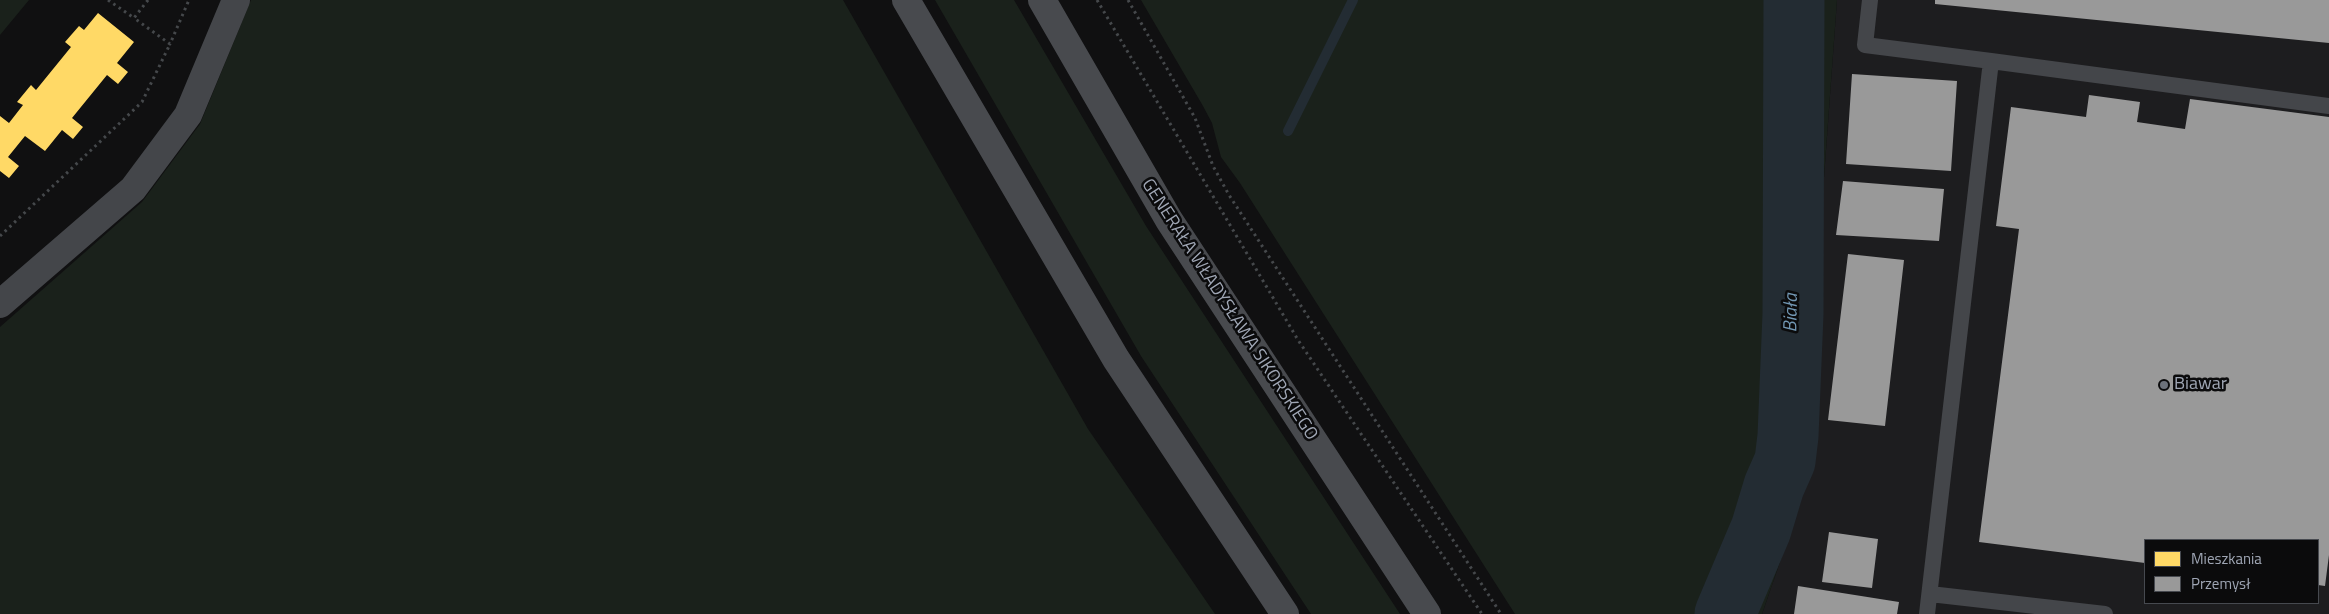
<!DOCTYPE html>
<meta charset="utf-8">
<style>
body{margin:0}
#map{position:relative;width:2329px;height:614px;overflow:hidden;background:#101011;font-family:"Titillium Web",sans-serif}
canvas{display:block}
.legend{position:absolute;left:2144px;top:539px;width:175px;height:65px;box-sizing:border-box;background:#0b0b0c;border:1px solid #46494f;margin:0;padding:6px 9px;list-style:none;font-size:15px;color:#9fa6b4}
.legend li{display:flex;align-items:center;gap:10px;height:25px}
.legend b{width:25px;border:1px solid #46494f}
</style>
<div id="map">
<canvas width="2329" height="614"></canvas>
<ul class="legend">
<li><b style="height:14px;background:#ffd966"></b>Mieszkania</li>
<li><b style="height:14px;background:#999"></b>Przemysł</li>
</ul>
</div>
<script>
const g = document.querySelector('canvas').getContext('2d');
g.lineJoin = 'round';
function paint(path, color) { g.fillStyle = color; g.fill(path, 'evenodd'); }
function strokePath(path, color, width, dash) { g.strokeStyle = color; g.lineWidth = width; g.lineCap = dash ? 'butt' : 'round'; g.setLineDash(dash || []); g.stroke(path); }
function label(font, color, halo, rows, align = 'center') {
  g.font = font + ' "Titillium Web",sans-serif'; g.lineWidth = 5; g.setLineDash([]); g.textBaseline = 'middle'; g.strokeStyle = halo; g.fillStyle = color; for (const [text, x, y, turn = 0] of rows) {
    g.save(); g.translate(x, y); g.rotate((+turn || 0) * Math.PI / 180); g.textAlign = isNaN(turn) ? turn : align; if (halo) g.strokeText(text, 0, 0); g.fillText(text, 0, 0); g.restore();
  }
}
const built = new Path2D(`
 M1837 0H2329V614H1762L1800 504ZM2145 540H2318V603H2145Z`);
const green = new Path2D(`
 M0 0H29L0 35Z
 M251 0H843L1088 429 1215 614H0V327L142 202 200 124Z
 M935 0H1014L1146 226 1400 614H1311L1141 356Z
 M1141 0H1837L1800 504 1762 614H1515L1240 183 1221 157 1212 123 1203 106Z`);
const homes = new Path2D(`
 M98 13 134 42 117 63 128 72 118 84 107 75 72 118 83 127 73 139 62 130 45 151 25 136 8 157 19 166 9 178 0 171V116L9 123 23 105 17 102 31 85 36 90 71 47 65 42 79 26 84 30Z`);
const industry = new Path2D(`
 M1935 0H2329V43L1935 4Z
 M1852 74 1957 81 1951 171 1846 164Z
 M2089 95 2140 102 2137 122 2185 129 2190 99 2329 117V555L2325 586 2318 585V540H2145V563L1979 542 2019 229 1996 226 2011 107 2086 117Z
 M1843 181 1944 189 1939 241 1836 235Z
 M1848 254 1904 260 1885 426 1828 420Z
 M1829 532 1878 539 1872 588 1822 582Z
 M1798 586 1899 602 1897 614H1794Z`);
const stream = new Path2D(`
 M1288 131 1353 0`);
const river = new Path2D(`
 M1725 614 1761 529 1774 486 1785 461 1788 436 1793 314 1794 0`);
const path = new Path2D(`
 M108 0 134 18
 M148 0 134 18 170 44 189 0
 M1097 0 1298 340 1482 614
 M1128 0 1195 118 1213 166 1229 195 1501 614
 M0 236 142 102 170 44`);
const lane = new Path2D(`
 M1870 0 1865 45 1991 61 1927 614
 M1991 61 2329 106
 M1930 594 2105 614`);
const street = new Path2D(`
 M0 304 133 189 188 115 236 0`);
const secondary = new Path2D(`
 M906 0 1116 359 1285 614
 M1042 0 1169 220 1427 614`);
const markers = [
 [2164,385,5,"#6d727b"]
];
const streetNames = [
 ["GENERAŁA WŁADYSŁAWA SIKORSKIEGO",1229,310,57]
];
const poiNames = [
 ["Biawar",2174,385]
];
const waterNames = [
 ["Biała",1792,313,-89]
];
paint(built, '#1d1d1f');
paint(green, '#1a211b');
paint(homes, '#ffd966');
paint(industry, '#999');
strokePath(stream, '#232c33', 10);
strokePath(river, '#232c33', 61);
strokePath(path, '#45484b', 3, [2.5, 4]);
strokePath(lane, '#44464a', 16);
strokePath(street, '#44464a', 28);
strokePath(secondary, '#484a4e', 28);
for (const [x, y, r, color] of markers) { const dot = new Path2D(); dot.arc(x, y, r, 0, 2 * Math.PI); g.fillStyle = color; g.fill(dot); strokePath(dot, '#0b0b0c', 2); }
label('18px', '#9fa6b4', '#0b0b0c', streetNames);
label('18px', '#9fa6b4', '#0b0b0c', poiNames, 'left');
label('italic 19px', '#7297b3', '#0b0b0c', waterNames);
</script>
